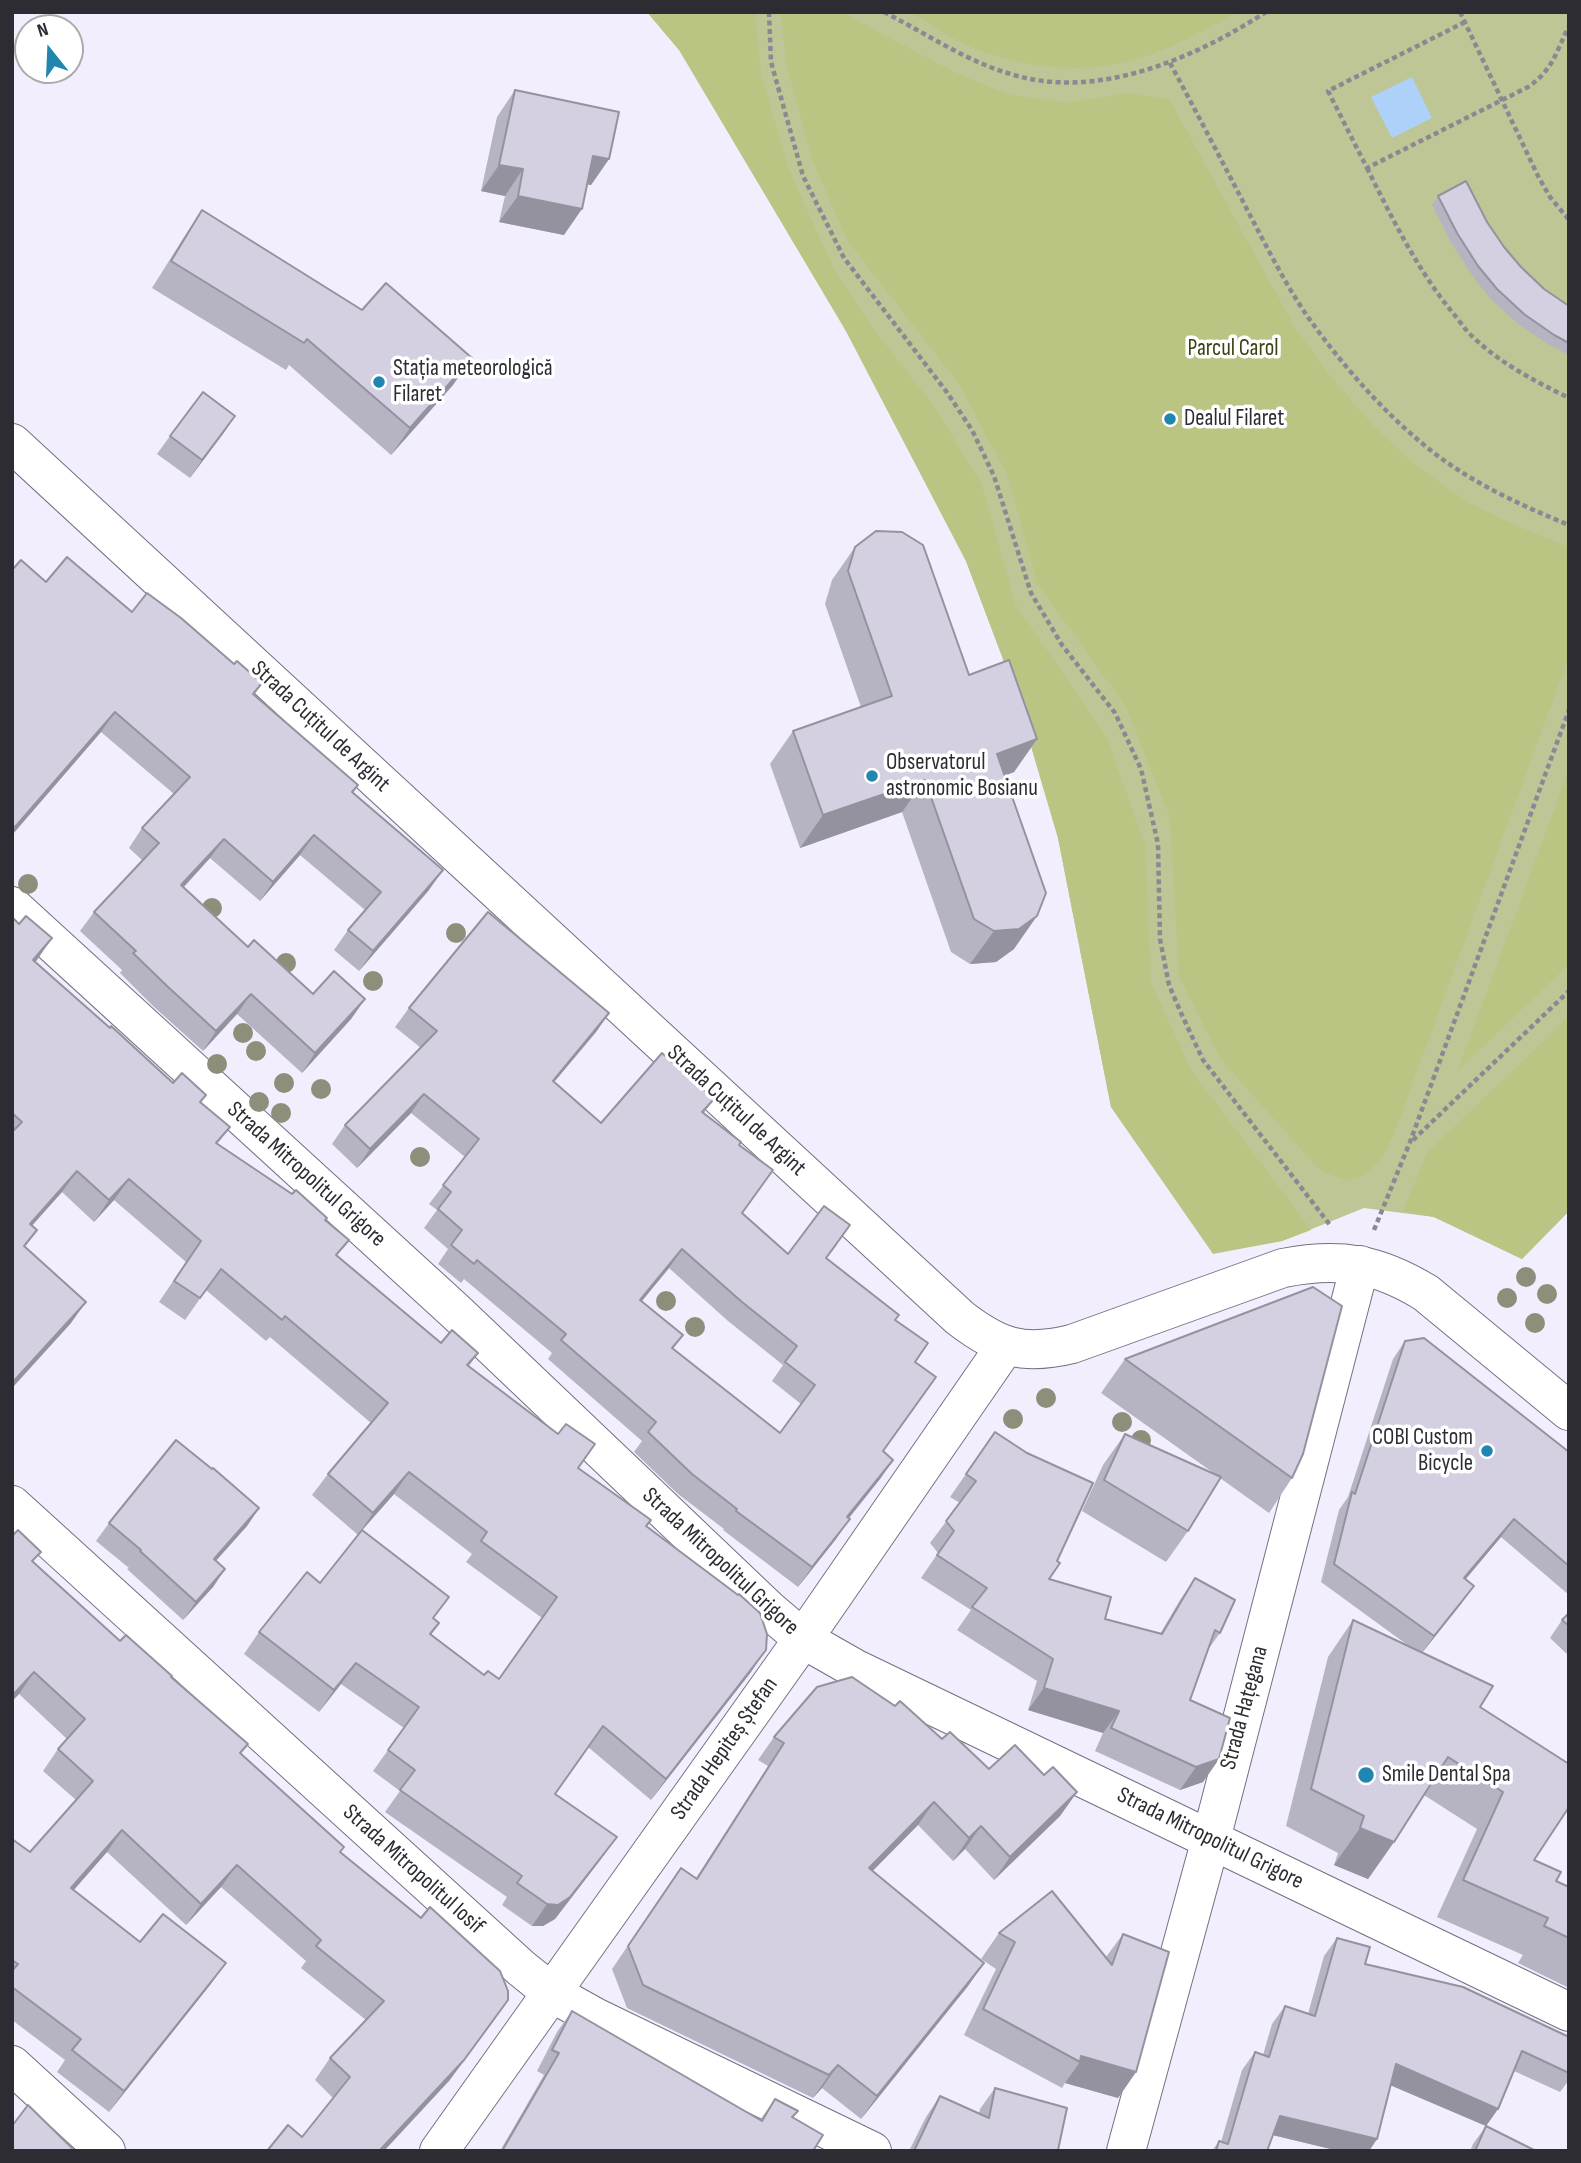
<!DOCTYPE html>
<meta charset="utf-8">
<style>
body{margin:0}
#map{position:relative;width:1581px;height:2163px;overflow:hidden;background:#f2eefd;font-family:"Sofia Sans Condensed",sans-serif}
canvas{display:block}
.frame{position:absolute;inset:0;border:14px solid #2d2c33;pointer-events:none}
.north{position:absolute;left:14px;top:14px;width:70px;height:70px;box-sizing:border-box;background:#fff;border:2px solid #ababad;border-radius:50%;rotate:342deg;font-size:19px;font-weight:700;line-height:28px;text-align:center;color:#2d2c33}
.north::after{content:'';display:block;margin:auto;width:24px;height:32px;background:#2085af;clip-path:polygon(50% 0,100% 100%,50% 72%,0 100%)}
</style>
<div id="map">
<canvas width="1581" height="2163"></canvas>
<div class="frame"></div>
<div class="north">N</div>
</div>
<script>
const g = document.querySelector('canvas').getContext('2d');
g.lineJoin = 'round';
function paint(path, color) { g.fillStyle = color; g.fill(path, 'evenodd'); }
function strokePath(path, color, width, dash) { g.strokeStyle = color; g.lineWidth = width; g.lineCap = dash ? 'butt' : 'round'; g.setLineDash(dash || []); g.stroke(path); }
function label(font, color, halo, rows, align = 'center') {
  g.font = font + ' "Sofia Sans Condensed",sans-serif'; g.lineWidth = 7; g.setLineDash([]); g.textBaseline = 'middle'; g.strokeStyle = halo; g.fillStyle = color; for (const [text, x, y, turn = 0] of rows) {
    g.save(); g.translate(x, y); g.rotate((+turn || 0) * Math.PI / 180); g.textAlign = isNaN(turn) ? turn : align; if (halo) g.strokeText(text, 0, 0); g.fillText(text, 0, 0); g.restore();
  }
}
const green = new Path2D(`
 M647 12H1569V1211L1522 1259 1434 1217 1364 1208 1282 1241 1213 1254 1111 1107 1058 838 1014 688 966 561 846 331 680 51Z`);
const forest = new Path2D(`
 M647 12H755L761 74 788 168 832 265 873 329 933 405 982 485 1015 604 1107 738 1145 845 1151 983 1192 1072 1311 1230 1282 1241 1213 1253 1111 1107 1058 838 1014 688 966 561 846 331 679 50Z
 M781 12H840L956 73 1007 94 1068 103 1127 93 1169 99 1295 328 1326 371 1375 428 1419 468 1469 503 1521 528 1569 547V656L1393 1136 1382 1158 1365 1175 1345 1180 1320 1170 1220 1058 1179 976 1170 817 1126 707 1038 584 1007 474 959 384 848 241 812 159 786 63Z
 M910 12H1239C1201 31 1163 54 1122 63 1071 74 1006 65 961 42 943 33 927 22 910 12Z
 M1569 770V964L1458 1070Z
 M1569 1017V1211L1522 1259 1434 1217 1403 1211 1427 1153Z`);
const water = new Path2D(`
 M1412 77 1432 118 1392 138 1371 97Z`);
const path = new Path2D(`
 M769 12 771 62 803 176 844 258 946 391 972 430 994 476 1031 593 1062 645 1115 713 1141 769 1158 844 1160 939 1169 985 1181 1013 1203 1060 1330 1225
 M884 12C927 34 967 62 1014 75 1099 100 1195 58 1266 12
 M1460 12 1538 176 1550 197 1569 220
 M1465 22 1328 91 1367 168 1528 87C1553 70 1556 52 1569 26
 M1170 63C1198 115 1225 167 1252 219 1270 253 1288 289 1310 320 1344 367 1384 413 1429 449 1470 482 1520 505 1569 525
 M1367 168C1392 218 1417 269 1452 312 1459 320 1465 330 1473 337 1501 364 1535 381 1569 398
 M1413 1140 1569 991
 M1374 1230 1410 1142 1569 710`);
const street = new Path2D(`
 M12 906 456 1312 769 1610 803 1639 854 1668 1569 2012
 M12 1505 521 1968 552 1993 595 2017 872 2151
 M12 2065 106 2151
 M439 2151 803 1639 1006 1345
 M1126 2151 1211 1839 1360 1265`);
const secondary = new Path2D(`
 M12 443 960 1318C999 1348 1023 1356 1072 1344L1283 1268C1339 1257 1377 1263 1426 1293L1569 1411`);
const trees = [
 [28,884],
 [212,908],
 [456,933],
 [286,963],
 [373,981],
 [243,1033],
 [256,1051],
 [217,1064],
 [284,1083],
 [321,1089],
 [259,1102],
 [281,1113],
 [420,1157],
 [1526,1277],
 [1547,1294],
 [1507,1298],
 [666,1301],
 [1535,1323],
 [695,1327],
 [1046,1398],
 [1013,1419],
 [1122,1422],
 [1141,1440]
];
const wall = new Path2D(`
 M515 90 609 159 591 185 587 184 564 235 499 222 505 196 481 191 497 117Z
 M1438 196 1487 222 1504 247 1521 267 1544 289 1569 306V355L1548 344 1517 323 1490 298 1472 275 1451 242 1432 205Z
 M202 210 453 385 391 455 289 365 286 370 152 288 184 237Z
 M235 416 190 478 157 454 170 436Z
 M855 547 969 675 1037 739 1014 772 1004 776 1014 949 996 962 970 964 951 952 902 812 800 848 770 764 793 731 861 707 825 604 832 580Z
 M12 570 132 612 234 664 262 683 254 695 358 785 353 793 429 890 359 971 334 950 348 930 365 910 300 855 260 901 210 858 184 887 248 947 313 994 365 999 351 1019 302 1073 237 1014 203 1051 153 1006 120 973 122 970 80 931 94 912 142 860 129 848 142 828 174 794 101 732 12 835Z
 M12 917 35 962 173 1083 201 1102 230 1127 217 1144 326 1220 338 1256 441 1343 478 1353 469 1366 578 1469 646 1526 751 1672 651 1800 588 1747 555 1794 617 1837 601 1859 555 1919 543 1926H532L502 1905 507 1897 385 1812 400 1791 373 1771 404 1728 341 1684 319 1712 244 1654 259 1632 320 1583 358 1535 312 1495 328 1474 371 1423 270 1337 266 1341 206 1290 185 1320 159 1302 186 1262 114 1200 94 1222 62 1192 32 1226 37 1230 25 1247 71 1323 12 1388ZM394 1494 472 1554 466 1562 542 1618 499 1679 484 1675 431 1635 439 1623 434 1619 362 1530Z
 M409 1008 609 1013 596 1032 554 1082 601 1123 714 1099 704 1113 739 1145 742 1213 788 1254 837 1245 826 1259 895 1320 915 1362 883 1451 893 1460 880 1479 848 1518 836 1539 798 1587 723 1530 724 1529 678 1494 634 1452 642 1441 548 1359 552 1353 464 1279 461 1283 438 1264 448 1249 424 1228 437 1210 429 1204 465 1157 411 1113 357 1168 332 1144 345 1125 421 1048 395 1027ZM669 1268 728 1321 783 1365 772 1381 801 1404 780 1433 673 1349 683 1335 642 1301Z
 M1405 1341 1569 1452V1595L1501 1537 1466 1579 1461 1604 1422 1653 1480 1707 1534 1860 1556 1881 1569 1887V1988L1518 1963 1523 1955 1437 1917 1477 1829 1424 1795 1394 1842 1368 1879 1334 1865 1338 1853 1286 1826 1328 1657 1353 1620 1413 1649 1321 1582 1339 1510 1348 1497 1393 1359Z
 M1125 1359 1292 1478 1269 1513 1220 1478 1188 1531 1166 1562 1082 1511 1103 1465 1125 1434 1215 1474 1101 1393Z
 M995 1432 1049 1579 1105 1619 1160 1634 1180 1600 1195 1578 1220 1633 1207 1651 1190 1700 1219 1759 1203 1782 1180 1790 1095 1751 1103 1733 1028 1710 1037 1681 957 1630 971 1610 921 1578 938 1553 930 1543 960 1503 950 1497Z
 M259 1508 247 1526 216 1561 225 1569 213 1587 183 1620 127 1569 129 1568 96 1541 109 1523Z
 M12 1536 33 1562 120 1641 171 1677 241 1754 341 1852 493 2022 449 2081 302 2137 333 2098 315 2080 330 2058 366 2020 301 1968 306 1961 221 1887 186 1925 107 1852 74 1890 140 1942 226 1963 210 1985 109 2112 57 2072 65 2060 12 2020V1839L30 1852 76 1800 43 1771 58 1749 67 1739 19 1694 12 1701Z
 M1569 1613V1656L1550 1638 1562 1620Z
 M774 1737 942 1739 989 1769 1044 1775 1077 1792 1060 1816 994 1880 965 1849 953 1861 918 1825 872 1871 984 1963 968 1986 861 2119 822 2088 813 2098 627 2008 612 1969 681 1868 696 1878 768 1766 758 1760Z
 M999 1933 1106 1957 1123 1934 1136 2072 1118 2098 1065 2083 1062 2088 964 2035 996 1969 981 1959Z
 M1337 1938 1365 1964 1569 2037V2080L1560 2092 1514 2071 1498 2109 1486 2126 1390 2085 1377 2139 1369 2151H1339L1273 2135 1267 2151H1212L1219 2141 1221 2142 1242 2070 1255 2052 1263 2055 1272 2024 1285 2006 1308 2014 1324 1956Z
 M572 2011 760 2120 775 2099 798 2111 793 2118 813 2151H500L544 2075 537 2071 557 2032Z
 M995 2088 1059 2151H909L926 2117 940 2096 979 2114 980 2109Z
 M1486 2126 1536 2151H1470L1473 2144Z`);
const shadedWall = new Path2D(`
 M593 156 609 159 591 185 574 182Z
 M499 165 523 169 505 196 481 191Z
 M518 196 582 209 564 235 499 222Z
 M472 358 453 385 391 455 410 428Z
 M235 416 223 434 190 478 202 460Z
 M115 712 101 732 12 835V832L15 827Z
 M1037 739 1014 772 974 787 997 754Z
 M925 780 902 812 800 848 823 815Z
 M314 835 300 855 260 901 273 882Z
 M224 839 210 858 167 905 181 885Z
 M443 870 429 890 359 971 373 951Z
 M1037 916 1014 949 996 962 970 964 994 931Z
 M52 938 37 960 18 982 33 960Z
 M251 994 237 1014 203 1051 216 1031Z
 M365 999 351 1019 302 1073 315 1053Z
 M609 1013 596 1032 539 1100 553 1081Z
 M424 1094 411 1113 357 1168 370 1149Z
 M77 1171 62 1192 14 1245 30 1224Z
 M129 1179 114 1200 94 1222 109 1200Z
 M682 1249 669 1268 627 1319 640 1300Z
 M86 1302 71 1323 12 1388V1383Z
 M893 1460 880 1479 834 1537 847 1517Z
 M409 1472 394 1494 358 1535 373 1513Z
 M259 1508 247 1526 201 1577 214 1559Z
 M850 1519 836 1539 798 1587 812 1567Z
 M1514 1519 1501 1537 1451 1596 1464 1578Z
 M225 1569 213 1587 183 1620 196 1602Z
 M1474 1586 1461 1604 1421 1654 1434 1636Z
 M766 1650 751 1672 651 1800 666 1779Z
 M356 1663 341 1684 319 1712 334 1690Z
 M34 1672 19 1694 12 1701V1696Z
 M1044 1688 1119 1711 1103 1733 1028 1710Z
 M1219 1759 1203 1782 1180 1790 1196 1767Z
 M1077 1792 1060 1816 994 1880 1010 1857Z
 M934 1802 918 1825 852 1892 869 1868Z
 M981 1826 965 1849 953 1861 969 1838Z
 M1360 1828 1394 1842 1368 1879 1334 1865Z
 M122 1830 107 1852 56 1910 71 1888Z
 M617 1837 601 1859 555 1919 543 1926H532L547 1904Z
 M237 1865 221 1887 186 1925 201 1904Z
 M226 1963 210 1985 109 2112 124 2091Z
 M984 1963 968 1986 861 2119 877 2096Z
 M508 2000 449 2081 384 2151H379Z
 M1081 2056 1136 2072 1118 2098 1065 2083 1080 2062Z
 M1396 2064 1498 2109 1486 2126 1383 2082Z
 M838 2065 822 2088 813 2098 829 2075Z
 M1280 2116 1377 2139 1369 2151H1339L1268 2134Z`);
const building = new Path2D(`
 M515 90 619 112 609 159 593 156 582 209 518 196 523 169 499 165Z
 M1466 181 1487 222 1504 247 1521 267 1544 289 1569 306V343L1554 335 1524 314 1497 289 1478 266 1457 233 1438 196Z
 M202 210 362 310 386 283 472 358 410 428 307 339 304 343 171 261Z
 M203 392 235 416 202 460 170 436Z
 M876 531 902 532 923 545 969 675 1009 660 1037 739 997 754 1046 893 1037 916 1019 929 994 931 974 919 925 780 823 815 793 731 892 696 848 571 855 547Z
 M67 557 132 612 147 593 181 618 234 664 237 661 262 683 253 694 358 785 352 792 443 870 373 951 348 930 381 892 314 835 273 882 224 839 181 885 248 947 254 940 313 994 334 971 365 999 315 1053 251 994 216 1031 167 986 133 953 136 951 94 912 159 843 142 828 190 777 115 712 15 827 12 825V570L21 560 46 582Z
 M488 912 609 1013 553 1081 601 1123 662 1053 714 1099 702 1112 741 1142 739 1145 773 1170 742 1213 788 1254 824 1206 850 1225 826 1258 899 1315 895 1320 928 1343 915 1362 936 1377 883 1451 893 1460 847 1517 850 1519 812 1567 736 1511 737 1509 692 1474 648 1432 656 1422 561 1340 566 1334 477 1260 474 1264 451 1245 462 1230 438 1209 451 1192 443 1185 479 1139 424 1094 370 1149 345 1125 437 1031 409 1008ZM682 1249 742 1302 797 1346 785 1362 815 1385 780 1433 672 1348 683 1335 640 1300Z
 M26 916 52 938 33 960 110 1028 111 1026 173 1083 182 1073 206 1095 200 1102 230 1127 216 1143 292 1194 296 1190 327 1218 325 1220 349 1240 336 1255 441 1343 452 1330 478 1353 467 1365 558 1434 566 1424 595 1444 578 1468 651 1520 646 1526 738 1595 739 1594 760 1613 767 1634 766 1650 666 1779 603 1726 555 1794 617 1837 570 1897 558 1905 547 1904 517 1883 522 1876 400 1790 415 1770 388 1750 419 1707 356 1663 334 1690 259 1632 307 1572 320 1583 362 1530 449 1597 433 1618 439 1623 430 1634 484 1675 488 1671 499 1679 557 1597 481 1541 487 1532 409 1472 373 1513 328 1474 388 1403 285 1316 282 1320 221 1269 200 1298 174 1281 201 1241 129 1179 109 1200 77 1171 30 1224 37 1230 24 1246 86 1302 12 1383V1132L22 1122 12 1113V917L19 924Z
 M1313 1287 1342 1306 1303 1454 1292 1478 1125 1359Z
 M1424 1338 1569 1452V1566L1514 1519 1464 1578 1474 1586 1434 1636 1334 1564 1352 1492 1355 1494 1405 1341Z
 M995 1432 1027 1453 1093 1483 1057 1561 1060 1563 1049 1579 1111 1597 1105 1619 1162 1634 1195 1578 1235 1600 1220 1633 1215 1630 1190 1700 1230 1718 1219 1759 1196 1767 1111 1728 1119 1711 1044 1688 1053 1659 972 1607 987 1588 937 1555 954 1531 946 1521 976 1481 966 1474Z
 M1125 1434 1221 1477 1188 1531 1104 1480Z
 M176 1440 212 1469 213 1468 259 1508 214 1559 225 1569 196 1602 140 1551 141 1550 109 1523Z
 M18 1530 41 1552 32 1561 120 1641 126 1635 172 1676 171 1677 248 1744 240 1753 344 1847 340 1852 421 1918 430 1907 500 1971 508 1991V2000L464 2060 379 2151H267L288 2125 302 2137 350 2077 330 2058 384 2001 316 1946 321 1940 237 1865 201 1904 122 1830 71 1888 140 1942 163 1914 226 1963 124 2091 72 2050 81 2039 12 1987V1971L18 1964 12 1960V1839L30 1852 93 1781 58 1749 85 1719 34 1672 12 1696V1536Z
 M1569 1613V1626L1562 1620Z
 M1353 1620 1493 1686 1480 1707 1569 1764V1807L1534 1860 1561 1872 1556 1881 1569 1887V1938L1544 1926 1548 1918 1463 1880 1503 1792 1448 1757 1394 1842 1360 1828 1364 1816 1311 1789Z
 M852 1677 895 1706 900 1701 942 1739 950 1732 989 1769 1015 1745 1044 1775 1053 1767 1077 1792 1010 1857 981 1826 969 1838 934 1802 869 1868 984 1963 877 2096 838 2065 829 2075 643 1985 628 1946 681 1868 697 1879 784 1743 774 1737 817 1687Z
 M1052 1891 1112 1965 1123 1934 1169 1952 1136 2072 1081 2056 1080 2062 983 2009 1015 1942 999 1933Z
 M1337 1938 1370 1947 1365 1964 1463 1987 1569 2037V2073L1522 2051 1498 2109 1396 2064 1377 2139 1280 2116 1267 2151H1216L1219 2141 1228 2144 1255 2052 1269 2057 1285 2006 1315 2016Z
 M572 2011 762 2121 775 2099 798 2111 792 2117 823 2135 813 2151H502L559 2053 552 2050Z
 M995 2088 1067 2108 1058 2150 1059 2151H914L940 2096 989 2118Z
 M28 2105 75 2151H12V2126Z
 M1486 2126 1536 2151H1475Z`);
const markers = [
 [379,382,7,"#2085af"],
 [1170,419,7,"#2085af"],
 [872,776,7,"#2085af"],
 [1487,1451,7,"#2085af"],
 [1366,1775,9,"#2085af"]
];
const parkNames = [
 ["Parcul Carol",1233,349]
];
const poiNames = [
 ["Stația meteorologică",393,369],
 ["Filaret",393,395],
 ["Dealul Filaret",1184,419],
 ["Observatorul",886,763],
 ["astronomic Bosianu",886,789],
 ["COBI Custom",1473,1438,"right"],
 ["Bicycle",1473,1464,"right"],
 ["Smile Dental Spa",1382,1775]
];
const streetNames = [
 ["Strada Cuțitul de Argint",320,727,43],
 ["Strada Cuțitul de Argint",736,1111,43],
 ["Strada Mitropolitul Grigore",306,1175,42],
 ["Strada Mitropolitul Grigore",720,1562,43],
 ["Strada Hațegana",1245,1708,-75],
 ["Strada Hepiteș Ștefan",725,1749,-55],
 ["Strada Mitropolitul Grigore",1210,1839,26],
 ["Strada Mitropolitul Iosif",413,1870,42]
];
paint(green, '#bdc694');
paint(forest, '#bac483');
paint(water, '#aed1fa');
strokePath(street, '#747080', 40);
strokePath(secondary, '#747080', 40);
strokePath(path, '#8b8893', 4.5, [5, 3.5]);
strokePath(street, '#fff', 38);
strokePath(secondary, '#fff', 38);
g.fillStyle = '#8d8f7b';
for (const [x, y] of trees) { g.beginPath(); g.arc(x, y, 10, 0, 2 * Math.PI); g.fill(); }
paint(wall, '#b6b3c2');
paint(shadedWall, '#94929e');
paint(building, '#d4d0e2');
strokePath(building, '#94929e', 2);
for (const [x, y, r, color] of markers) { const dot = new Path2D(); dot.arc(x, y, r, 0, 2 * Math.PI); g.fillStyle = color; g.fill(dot); strokePath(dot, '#fff', 2.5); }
label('23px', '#3b4110', '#fff', parkNames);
label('23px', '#2d2c33', '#fff', poiNames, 'left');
label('23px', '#2d2c33', '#fff', streetNames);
</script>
